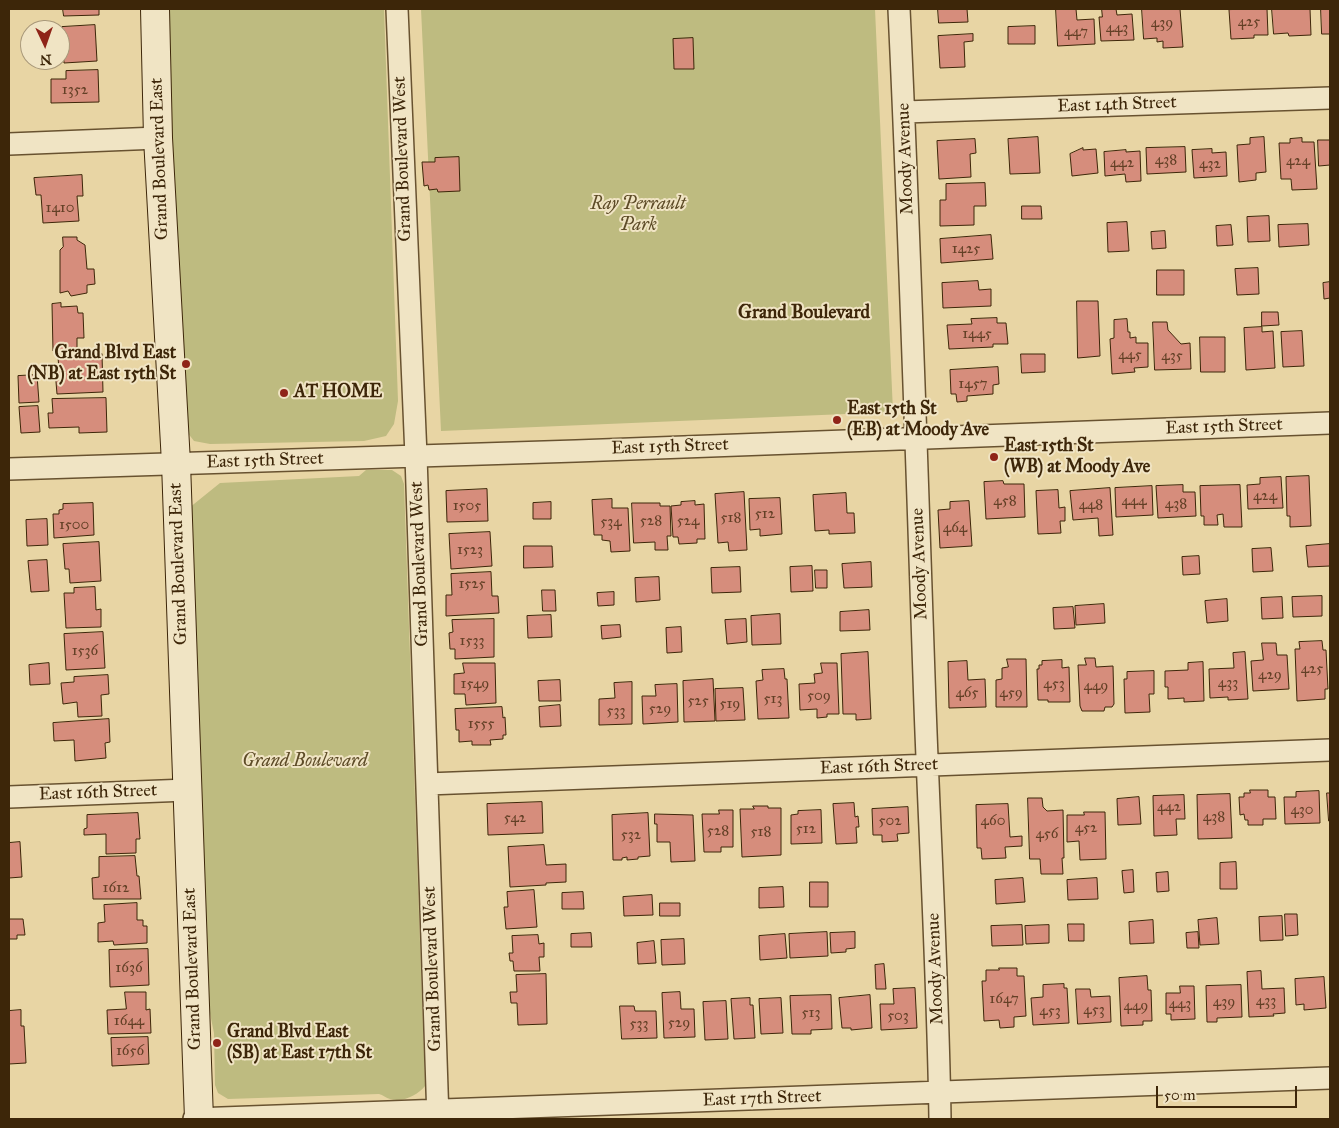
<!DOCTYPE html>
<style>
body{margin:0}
#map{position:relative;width:1339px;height:1128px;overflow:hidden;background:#e8d5a4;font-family:"IM FELL Great Primer",serif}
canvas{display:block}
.frame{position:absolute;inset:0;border:10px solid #3d2609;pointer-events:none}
.north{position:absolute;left:20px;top:20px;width:50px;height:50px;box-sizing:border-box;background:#f0e4c4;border:1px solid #a89879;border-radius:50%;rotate:177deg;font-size:14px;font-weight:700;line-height:20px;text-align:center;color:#3d2609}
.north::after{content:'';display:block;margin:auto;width:18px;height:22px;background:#8f2418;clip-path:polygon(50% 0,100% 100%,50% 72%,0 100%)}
.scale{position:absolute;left:1156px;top:1086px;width:141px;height:22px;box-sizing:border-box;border:2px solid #3d2609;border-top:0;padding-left:6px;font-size:15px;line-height:18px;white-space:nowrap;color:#3d2609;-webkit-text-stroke:4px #f0e4c4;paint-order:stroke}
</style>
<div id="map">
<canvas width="1339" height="1128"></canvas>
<div class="frame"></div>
<div class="north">N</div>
<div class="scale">50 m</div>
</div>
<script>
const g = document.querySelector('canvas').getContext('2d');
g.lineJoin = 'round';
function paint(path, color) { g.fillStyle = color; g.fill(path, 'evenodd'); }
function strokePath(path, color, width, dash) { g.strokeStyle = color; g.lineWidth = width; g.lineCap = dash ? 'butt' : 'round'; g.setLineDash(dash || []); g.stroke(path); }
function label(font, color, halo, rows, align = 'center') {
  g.font = font + ' "IM FELL Great Primer",serif'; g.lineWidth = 4; g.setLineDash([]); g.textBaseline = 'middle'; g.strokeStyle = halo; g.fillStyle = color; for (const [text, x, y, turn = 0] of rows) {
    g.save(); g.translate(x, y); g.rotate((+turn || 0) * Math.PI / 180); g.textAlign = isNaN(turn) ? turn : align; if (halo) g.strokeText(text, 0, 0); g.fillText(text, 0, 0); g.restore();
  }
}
const green = new Path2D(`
 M165 9H384L398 401 394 424 386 436 364 441 210 444 194 441 187 432Z
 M421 9H875L893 412 441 431Z
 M366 470H392L401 476 404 484 425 1086C418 1095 402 1103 390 1099 386 1098 383 1095 379 1094L228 1099 218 1093 215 1085 214 1033 206 994 189 508 220 483 359 476Z`);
const building = new Path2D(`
 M63 9H99V15L64 16Z
 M938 9H979H967L968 22 939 23Z
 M1056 9H1076L1077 20 1094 19 1095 44 1058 46Z
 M1102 9H1116L1117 15 1132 14 1134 40 1101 41 1099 17H1102Z
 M1142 9H1180L1183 47 1163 48V41L1157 42V38L1144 39Z
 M1267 9 1268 35H1254V38L1231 39 1229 10Z
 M1272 9H1310L1311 35 1289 36 1288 33 1274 34Z
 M1321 9H1330V34H1322Z
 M95 25 97 61 64 63 62 27Z
 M1035 26V44H1008V27Z
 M973 34V41L964 42 965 67 940 68 938 36Z
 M693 38 694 69H674L673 39Z
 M98 70 99 102 51 103V79H66V71Z
 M1038 137 1040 173 1010 174 1008 139Z
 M1264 137 1266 172 1256 173V180L1239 182 1237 145 1250 144V138Z
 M1302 138V142H1314L1317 189 1292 190 1291 179H1281L1279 143H1290V139Z
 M975 139 976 153 970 154 971 177 939 179 937 141Z
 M1318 140H1330V165L1319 166Z
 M1185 147 1186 172 1147 174 1146 148Z
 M1083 148V150L1096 149 1098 173 1072 176 1070 154Z
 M1212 149V153L1226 152 1227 176 1194 178 1192 150Z
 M1126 150V152L1140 151 1141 181 1126 182 1125 174 1105 176 1104 152Z
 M459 157 460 191 438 192 437 189 429 190 428 185 424 186 422 162H435V158Z
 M82 175 83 196H77L79 221 43 223 41 195H36L34 178Z
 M985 183 986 206H974V225L940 226V200H946V184Z
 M1022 206H1041L1042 219H1022Z
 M1269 216 1270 241 1248 242 1247 217Z
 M1127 222 1129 251 1108 252 1107 223Z
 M1308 224 1309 245 1279 247 1278 225Z
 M1231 225 1233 245 1217 246 1216 226Z
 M1165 231 1166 248 1152 249 1151 232Z
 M991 235 993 259 941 263 940 239Z
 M63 237H77V240L85 245 87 269H94L95 284 87 285V293L71 296 68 291 60 293V250L63 247Z
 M1258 268 1259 294 1237 295 1235 269Z
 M1157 270H1184V295H1157Z
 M978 281 979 290 991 289V306L943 308 942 283Z
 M1330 282V298L1324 299 1323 283Z
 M1077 301H1098L1100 356 1078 358Z
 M61 303V307L77 306 78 313H83L84 338H77V350L53 351 52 304Z
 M1262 312H1278L1279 325 1262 326Z
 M997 318V323H1006L1008 344H993V347L949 349 947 325 972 324 971 319Z
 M1127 319 1128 332H1130V338L1136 337V343H1148V367L1134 368 1135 372 1112 374 1110 339 1114 338V320Z
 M1153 322H1167L1168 330 1181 344 1190 343 1191 369 1155 370Z
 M1262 327V332L1273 331 1275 368 1246 370 1244 328Z
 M1302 331 1304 366 1283 367 1281 332Z
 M1200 337H1225V372H1201Z
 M102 354 103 392 57 394 55 370H59L58 357Z
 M1021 354H1045V372L1022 373Z
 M998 367 999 384 993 385V394L967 396V401L957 402 956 394H951L950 370Z
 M37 375 39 402 19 403 18 376Z
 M106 398 107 432 79 433V427L49 428 48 413H53L52 399Z
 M38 406 40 432 21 433 19 407Z
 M1309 476 1311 526 1290 527V516H1287L1286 477Z
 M1281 477 1283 508 1248 509 1247 485 1260 484V478Z
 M1003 481 1004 484H1024L1025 517 986 519 984 482Z
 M1183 485V492H1195L1196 516 1158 518 1156 486Z
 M1240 485 1242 527H1224L1223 514 1217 515 1218 525H1204V516H1201L1200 486Z
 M1152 486 1153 515 1116 517 1115 488Z
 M1110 488 1113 535 1099 536 1098 518 1073 520 1070 491Z
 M487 489 488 521 447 522 446 491Z
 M1058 490 1059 508 1065 507V521H1060L1061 533 1038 534 1036 491Z
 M744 492 747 550 729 551 728 542 718 543 715 494Z
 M846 493 847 513H854L855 533 829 534V530L815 531 813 495Z
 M780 498 782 534 760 536V529L750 530 749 499Z
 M612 499V508H628L630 551 611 552 610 541 602 540V535H594L592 500Z
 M695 501V505L704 504 705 539H697V543L679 544 678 537H673L671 506 681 505V502Z
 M969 501 972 546 940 548 938 510 950 509V502Z
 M551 502V519H533V503Z
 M93 503 94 535 54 538 53 514H59V510L63 509V504Z
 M632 503H660V506H670L671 536H667L668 550H655V542L634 543Z
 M47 519 48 545 27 546 26 520Z
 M490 532 492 566 451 569 449 534Z
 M99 542 101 581 70 583 69 569H65L63 544Z
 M1330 544V566L1308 567 1306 546Z
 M524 546H552L553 567 524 568Z
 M1271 548 1273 571 1253 572 1252 549Z
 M1199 556 1200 574 1183 575 1182 557Z
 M47 560 49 591 31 592 28 561Z
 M871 562 872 587 844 588 842 564Z
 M812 566 813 591 791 592 790 567Z
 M740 567 741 592 712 593 711 568Z
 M815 570H827V588H816Z
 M491 572 492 596H498L499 613 446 616V595H452L451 574Z
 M659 577 660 600 636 602 635 578Z
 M95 587 96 610 101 609V627L66 628 64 593H74V588Z
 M542 590H555L556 611H543Z
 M614 592V605L598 606 597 593Z
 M1322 596V616L1293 617 1292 597Z
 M1282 597 1283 618 1262 619 1261 598Z
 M1227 599 1228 621 1207 623 1205 601Z
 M1104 604 1105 623 1076 625 1075 606Z
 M1073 607 1075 628 1054 629 1053 608Z
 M869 610 870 630 840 631V612Z
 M780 614 781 644 752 645 751 616Z
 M551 615 552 637 528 638 527 616Z
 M494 619V657L455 659V649H450L449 633 453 632 452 620Z
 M746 619 747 642 727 644 725 620Z
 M620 625 621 637 602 639 601 626Z
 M681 627 682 652 667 653 666 628Z
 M103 632 105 668 66 670 64 634Z
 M1322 641 1323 650H1326L1328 689H1325V699L1297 701 1295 649H1300L1299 642Z
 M1262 643H1276L1277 655H1287L1289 689 1253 691 1251 661 1263 660Z
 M868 652 871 719 856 720V714H843L841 654Z
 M1245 652 1248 699 1228 700V697L1210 698 1209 669 1234 668 1233 653Z
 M1085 658H1095L1096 667 1113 666 1114 704 1112 707H1105L1104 711H1082L1080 706 1078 665H1086Z
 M1007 659H1026L1027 707H996V680L1002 679V668L1008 667Z
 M1062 660V668L1069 667 1070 702H1048V700H1038L1037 669H1039V665H1042V661Z
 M967 661 968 680 985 679 986 707 949 708 948 662Z
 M1203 662 1204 701 1184 702V698L1168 699V687H1165V671L1188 670V663Z
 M49 663 50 684 30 685 29 665Z
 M463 663H495L496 703 466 705 465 694H454V674L464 673Z
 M821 663H837L839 714H827V717L817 718V709L800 710 799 684 815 683 814 674 822 673Z
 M784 669 785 679H787L789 718 758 719 756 681 763 680 762 670Z
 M1154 671V694H1149L1150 712 1125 713 1124 679H1127V672Z
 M108 675 109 694 101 695 102 716 78 717 77 702 63 704 61 683 74 682V677Z
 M713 679 715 721 684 722 683 681Z
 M560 680 561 701H539L538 681Z
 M632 682V724L599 725V699L615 698 614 683Z
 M677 684 678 722 643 724 642 696H656L655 685Z
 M743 688 745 720 716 721 715 689Z
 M560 705 561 726 540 727 539 707Z
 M502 707 503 718 505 717 506 735H503V739L490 740 491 745H472V741L459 742V730H456L455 709Z
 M109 719 110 742 105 743 106 758 75 761 74 740 54 741 53 723Z
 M1250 790H1268V797H1275L1276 819H1263V825H1248V820H1245L1244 814 1240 815 1239 797H1244V793H1250Z
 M1319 791 1320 823 1285 824 1284 797H1296V792Z
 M1327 793H1330V821H1329Z
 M1230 794 1232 838 1198 839 1197 795Z
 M1184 795 1185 819H1176L1177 835 1154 836 1153 796Z
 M1139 797 1141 824 1118 825 1117 799Z
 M1028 798H1042L1043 807 1047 811 1063 810 1064 858H1062L1063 874H1041L1040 859H1030Z
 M542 802 543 833 488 835 487 804Z
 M854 803 855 817 858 816 859 827H856L857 843 836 844 833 804Z
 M1008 804 1010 837 1022 836V846L1005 847 1006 858 982 859 981 848H977L976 805Z
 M753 806H768V808H781V855L742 857 740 809H754Z
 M908 807 909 833 897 834 898 841 882 842V835H873L872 809Z
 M719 810H733V847H721V852H704L702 814H719Z
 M821 810 822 843 791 844V815L798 814V811Z
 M1084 812H1105L1106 859 1080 860 1079 841 1067 842V815H1084Z
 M138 813 140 839H136V853L106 854V834L84 835V829L87 828V815Z
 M648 813 650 856 638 857V859L627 860V857L622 858V860H613L612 815Z
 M655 814 693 815 695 861 671 862 670 842H657V824H655Z
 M20 842 22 877 9 878V843Z
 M544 845 546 865 566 864V882L546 883V885L510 887 508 847Z
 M135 856 137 876H139L141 899H93L92 878 99 877V857Z
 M1236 862 1237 889H1220V863Z
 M1133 870 1134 892 1124 893 1122 871Z
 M1168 872 1169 891 1157 892 1156 873Z
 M1023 878 1025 902 996 904 995 880Z
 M1097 878 1098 899 1068 900 1067 880Z
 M810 882H828V907H810Z
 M783 887 784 907 759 908V888Z
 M534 890 537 927 506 929 504 907H508L507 892Z
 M583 892 584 909H562V893Z
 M652 895 653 915 624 916 623 897Z
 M137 903V920H143V926H147V943L114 945 113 941 98 942V923L105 922 104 905Z
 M660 903H680V916H660Z
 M1285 914H1297L1298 935 1286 936Z
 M1282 916 1283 940 1260 941 1259 917Z
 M1217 918 1219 944 1200 945 1198 920Z
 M9 919H23L25 935H17V939H9Z
 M1153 920 1154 943 1130 944 1129 922Z
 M1068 924H1084V941H1069Z
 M1022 925 1023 945 992 946 991 926Z
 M1049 925V943L1026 944 1025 926Z
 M827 932 828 956 790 958 789 934Z
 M855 932V948L846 949V952L831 953 830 933Z
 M1198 932 1199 948H1187L1186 933Z
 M591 933 592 947H571V934Z
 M785 934 787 958 760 960 759 936Z
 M538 935 539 944 544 943V957H539L540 971H514L513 961H510L509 953H513L512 936Z
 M684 939 685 964 662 965 661 940Z
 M654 941 656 963 638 964 637 943Z
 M148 949 149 985 110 987 109 950Z
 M884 964 886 989H876L875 965Z
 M999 968H1017V976H1024L1026 1016 1014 1017V1027L1000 1028 999 1020 984 1021 982 981H986V970H999Z
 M1261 971 1262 989 1284 988 1285 1013 1273 1014 1274 1016 1249 1017 1247 972Z
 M546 974 547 1024 518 1025 517 1003H511L510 992H517L516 975Z
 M1147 976 1148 990H1151L1152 1021H1143V1025L1121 1026 1119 978Z
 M1324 977 1326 1008 1304 1010V1004L1296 1005 1295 979Z
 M1064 984V988H1067L1069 1023 1033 1025 1031 998 1043 997V985Z
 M1241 985 1242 1017 1217 1018V1022H1207L1206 986Z
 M1180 986H1194L1195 1019 1171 1020V1014H1166V993H1180Z
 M915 988 917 1028 881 1030 880 1004H894L893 989Z
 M1076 989H1090L1091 997 1110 996 1111 1022 1078 1024Z
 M125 992H146V1010L150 1009 151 1033 108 1034 107 1010 126 1009Z
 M680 992 681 1009H694L695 1037 664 1038 662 993Z
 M831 995 832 1029 811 1030V1034H792L790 996Z
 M870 995 872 1028 851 1030V1028H842L839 998Z
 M750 998V1005H753L755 1038 734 1039 731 999Z
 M781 998 783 1033 761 1034 759 999Z
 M726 1001 728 1039 705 1040 703 1002Z
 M620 1006H634L635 1011H656L657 1038 622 1039Z
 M21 1010V1026H24L26 1063 9 1064V1011Z
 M148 1037 149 1064 112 1066 111 1038Z`);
const minor = new Path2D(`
 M397 9 416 456 438 1119
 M899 9C910 241 917 474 925 706 930 844 938 981 940 1119
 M904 112 1330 98
 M9 144 158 138
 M9 469 576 451 1330 423
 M427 784 1330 750
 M9 797 187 790
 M194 1119 1330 1078`);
const secondary = new Path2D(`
 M155 9 158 138 176 463 199 1119`);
const markers = [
 [186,364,5,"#8f2418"],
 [284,393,5,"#8f2418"],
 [837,420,5,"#8f2418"],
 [994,457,5,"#8f2418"],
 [217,1043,5,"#8f2418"]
];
const numberNames = [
 ["425",1249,22],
 ["439",1162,23],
 ["443",1117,28],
 ["447",1076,32],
 ["1352",75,90],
 ["438",1166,160],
 ["424",1298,161],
 ["442",1122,163],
 ["432",1210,164],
 ["1410",60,208],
 ["1425",966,249],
 ["1445",977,334],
 ["445",1130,355],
 ["435",1172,356],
 ["1457",973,384],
 ["424",1265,496],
 ["458",1005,501],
 ["444",1134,501],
 ["438",1176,504],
 ["448",1091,505],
 ["1505",467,506],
 ["512",765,514],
 ["518",731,518],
 ["528",651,521],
 ["524",688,521],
 ["534",611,522],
 ["1500",74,525],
 ["464",955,528],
 ["1523",470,550],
 ["1525",472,584],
 ["1533",472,641],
 ["1536",85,651],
 ["425",1312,669],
 ["429",1270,675],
 ["433",1228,683],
 ["1549",475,684],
 ["453",1054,684],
 ["449",1096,686],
 ["465",967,693],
 ["459",1011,693],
 ["509",819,696],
 ["513",773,699],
 ["525",698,701],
 ["519",730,704],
 ["529",660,709],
 ["533",616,711],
 ["1555",481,724],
 ["442",1169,807],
 ["430",1302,810],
 ["438",1214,817],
 ["542",515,818],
 ["502",890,821],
 ["460",993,821],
 ["452",1086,828],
 ["512",806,829],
 ["528",718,831],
 ["518",761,832],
 ["456",1047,834],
 ["532",631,835],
 ["1612",116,888],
 ["1636",129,968],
 ["1647",1004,999],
 ["433",1266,1001],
 ["439",1224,1002],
 ["443",1180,1004],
 ["449",1136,1006],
 ["453",1094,1010],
 ["453",1050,1011],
 ["513",811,1013],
 ["503",898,1016],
 ["1644",129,1021],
 ["529",679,1023],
 ["533",639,1024],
 ["1656",130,1051]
];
const streetNames = [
 ["East 14th Street",1117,105,-2],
 ["Grand Boulevard East",160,159,-92],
 ["Grand Boulevard West",403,159,-92],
 ["Moody Avenue",906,159,-92],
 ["East 15th Street",1224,427,-2],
 ["East 15th Street",670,447,-2],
 ["East 15th Street",265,461,-2],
 ["Grand Boulevard East",179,564,-92],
 ["Grand Boulevard West",420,564,-92],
 ["Moody Avenue",920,564,-92],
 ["East 16th Street",879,767,-2],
 ["East 16th Street",98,793,-2],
 ["Grand Boulevard East",193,969,-92],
 ["Grand Boulevard West",433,969,-92],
 ["Moody Avenue",936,969,-92],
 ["East 17th Street",762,1099,-2]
];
const parkNames = [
 ["Ray Perrault",638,205],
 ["Park",638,226],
 ["Grand Boulevard",305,762]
];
const poiNames = [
 ["Grand Blvd East",176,354,"right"],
 ["(NB) at East 15th St",176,375,"right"],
 ["AT HOME",294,393],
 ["East 15th St",847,410],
 ["(EB) at Moody Ave",847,431],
 ["East 15th St",1004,447],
 ["(WB) at Moody Ave",1004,468],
 ["Grand Blvd East",227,1033],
 ["(SB) at East 17th St",227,1054]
];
const neighbourhoodNames = [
 ["Grand Boulevard",804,313]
];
paint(green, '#bebb80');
paint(building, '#d68d7c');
strokePath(building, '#3d2609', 1);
strokePath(minor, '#685230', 24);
strokePath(secondary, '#3d2609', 30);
strokePath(minor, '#f0e4c4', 21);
strokePath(secondary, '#f0e4c4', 28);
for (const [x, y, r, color] of markers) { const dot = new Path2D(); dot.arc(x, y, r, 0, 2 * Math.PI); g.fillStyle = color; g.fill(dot); strokePath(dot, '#f0e4c4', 2); }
label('15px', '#634026', null, numberNames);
label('18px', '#3d2609', '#f0e4c4', streetNames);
label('italic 18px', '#5d4b27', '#f0e4c4', parkNames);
label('bold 18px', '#3d2609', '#f0e4c4', poiNames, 'left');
label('bold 19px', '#3d2609', '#f0e4c4', neighbourhoodNames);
</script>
